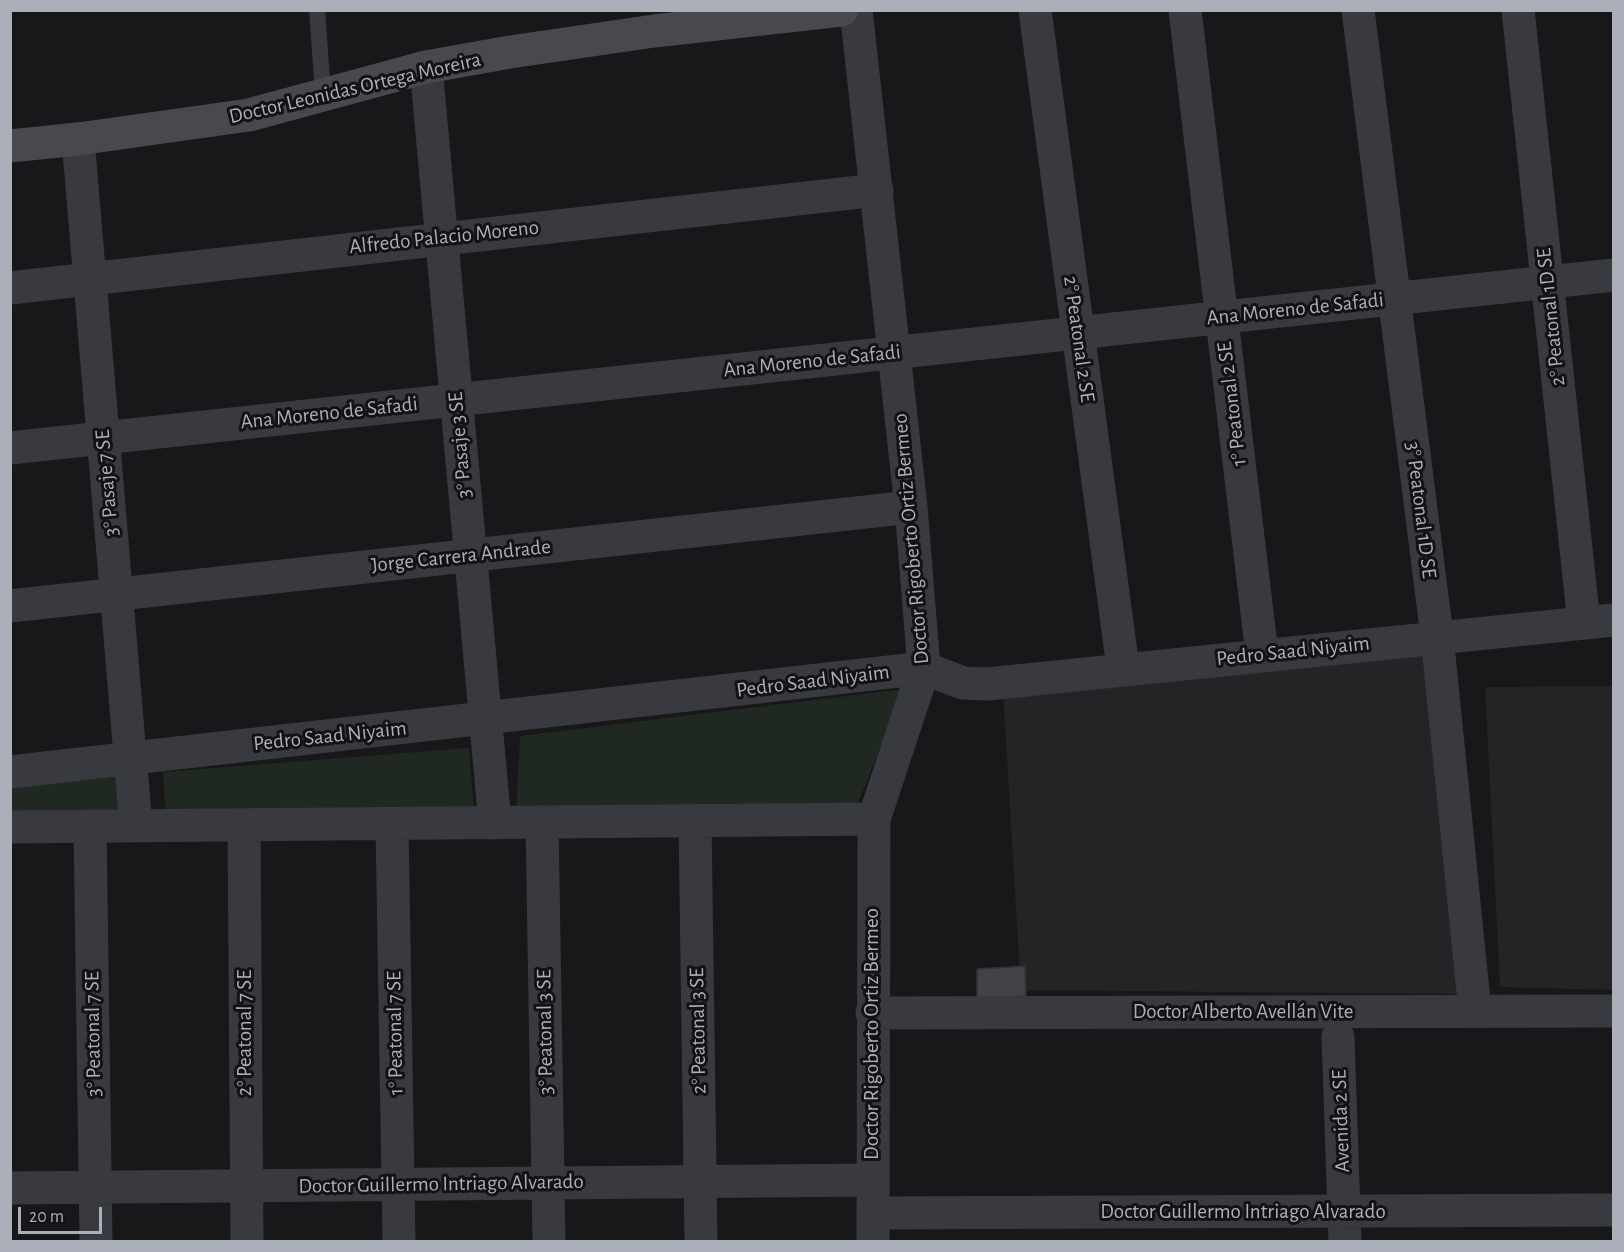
<!DOCTYPE html>
<meta charset="utf-8">
<style>
body{margin:0}
#map{position:relative;width:1624px;height:1252px;overflow:hidden;background:#18181a;font-family:"Alegreya Sans",sans-serif}
canvas{display:block}
.frame{position:absolute;inset:0;border:12px solid #aaafba;pointer-events:none}
.scale{position:absolute;left:18px;top:1207px;width:84px;height:27px;box-sizing:border-box;border:3px solid #aaafba;border-top:0;padding-left:8px;font-size:18px;line-height:21px;white-space:nowrap;color:#aaafba;-webkit-text-stroke:4px #131315;paint-order:stroke}
</style>
<div id="map">
<canvas width="1624" height="1252"></canvas>
<div class="frame"></div>
<div class="scale">20 m</div>
</div>
<script>
const g = document.querySelector('canvas').getContext('2d');
g.lineJoin = 'round';
function paint(path, color) { g.fillStyle = color; g.fill(path, 'evenodd'); }
function strokePath(path, color, width, dash) { g.strokeStyle = color; g.lineWidth = width; g.lineCap = dash ? 'butt' : 'round'; g.setLineDash(dash || []); g.stroke(path); }
function label(font, color, halo, rows, align = 'center') {
  g.font = font + ' "Alegreya Sans",sans-serif'; g.lineWidth = 6; g.setLineDash([]); g.textBaseline = 'middle'; g.strokeStyle = halo; g.fillStyle = color; for (const [text, x, y, turn = 0] of rows) {
    g.save(); g.translate(x, y); g.rotate((+turn || 0) * Math.PI / 180); g.textAlign = isNaN(turn) ? turn : align; if (halo) g.strokeText(text, 0, 0); g.fillText(text, 0, 0); g.restore();
  }
}
const built = new Path2D(`
 M1424 649 1457 994 1021 990 1003 693Z
 M1613 686V990L1500 987 1485 687Z`);
const green = new Path2D(`
 M904 689 855 810 516 815 520 736Z
 M469 748 474 813 166 815 163 772Z
 M126 776V811L11 813 10 787Z`);
const building = new Path2D(`
 M1025 966 1026 996 977 1000V969Z`);
const lane = new Path2D(`
 M317 10 323 93`);
const street = new Path2D(`
 M856 10 911 507 924 668 874 819 873 1242
 M1035 10 1123 668
 M1185 10 1262 654
 M1358 10 1437 636 1475 1011
 M1518 10 1584 623
 M426 67 495 823
 M78 139 136 826
 M10 288 877 190
 M10 448 1614 275
 M10 606 911 507
 M10 772 924 668 963 683 987 684 1614 620
 M695 821 701 1242
 M542 822 549 1242
 M392 824 399 1242
 M244 825 247 1242
 M90 826 96 1242
 M10 827 874 819
 M872 1013 1614 1011
 M1338 1037 1345 1242
 M10 1188 872 1180
 M873 1213 1614 1210`);
const secondary = new Path2D(`
 M10 146 78 139 249 115 426 67 510 52 654 31 842 10`);
const streetNames = [
 ["Doctor Leonidas Ortega Moreira",355,88,-13],
 ["Alfredo Palacio Moreno",444,237,-6],
 ["Ana Moreno de Safadi",1295,309,-6],
 ["2° Peatonal 1D SE",1551,317,-96],
 ["2° Peatonal 2 SE",1079,339,82],
 ["Ana Moreno de Safadi",812,361,-6],
 ["1° Peatonal 2 SE",1232,404,-97],
 ["Ana Moreno de Safadi",329,413,-6],
 ["3° Pasaje 3 SE",460,445,-95],
 ["3° Pasaje 7 SE",107,483,-95],
 ["3° Peatonal 1D SE",1421,510,83],
 ["Doctor Rigoberto Ortiz Bermeo",911,539,-95],
 ["Jorge Carrera Andrade",461,556,-6],
 ["Pedro Saad Niyaim",1293,651,-6],
 ["Pedro Saad Niyaim",813,681,-7],
 ["Pedro Saad Niyaim",330,736,-6],
 ["Doctor Alberto Avellán Vite",1243,1012],
 ["2° Peatonal 3 SE",698,1031,-91],
 ["3° Peatonal 3 SE",545,1032,-91],
 ["2° Peatonal 7 SE",245,1033,-90],
 ["1° Peatonal 7 SE",395,1033,-91],
 ["3° Peatonal 7 SE",93,1034,-91],
 ["Doctor Rigoberto Ortiz Bermeo",872,1034,-90],
 ["Avenida 2 SE",1341,1121,-92],
 ["Doctor Guillermo Intriago Alvarado",441,1184,-1],
 ["Doctor Guillermo Intriago Alvarado",1243,1212]
];
paint(built, '#242427');
paint(green, '#202921');
paint(building, '#424347');
strokePath(building, '#323236', 1.5);
strokePath(lane, '#393a3f', 16);
strokePath(street, '#393a3f', 33);
strokePath(secondary, '#47494f', 33);
label('21px', '#aaafba', '#131315', streetNames);
</script>
